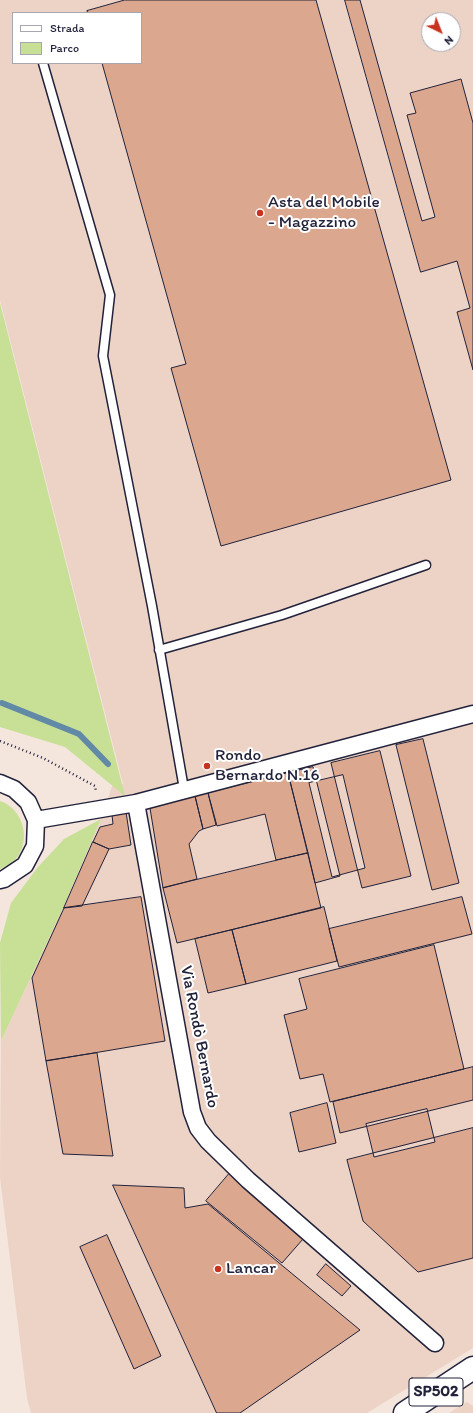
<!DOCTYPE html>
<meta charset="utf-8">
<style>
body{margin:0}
#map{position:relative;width:473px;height:1413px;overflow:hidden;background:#f4e5dd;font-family:Itim,sans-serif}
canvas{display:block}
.legend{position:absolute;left:12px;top:12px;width:130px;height:52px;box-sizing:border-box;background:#fff;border:1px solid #a7a7b1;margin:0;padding:5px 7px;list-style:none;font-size:12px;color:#22223b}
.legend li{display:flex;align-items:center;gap:8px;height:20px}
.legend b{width:20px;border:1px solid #a7a7b1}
.north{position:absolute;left:421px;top:12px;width:40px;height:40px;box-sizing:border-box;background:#fff;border:1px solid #a7a7b1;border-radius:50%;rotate:137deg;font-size:11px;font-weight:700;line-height:16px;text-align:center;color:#22223b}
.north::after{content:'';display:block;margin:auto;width:14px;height:18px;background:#c8321e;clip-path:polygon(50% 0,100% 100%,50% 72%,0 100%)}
</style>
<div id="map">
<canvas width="473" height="1413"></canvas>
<ul class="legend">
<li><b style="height:5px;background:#fff"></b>Strada</li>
<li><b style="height:11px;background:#c8e096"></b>Parco</li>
</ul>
<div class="north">N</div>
</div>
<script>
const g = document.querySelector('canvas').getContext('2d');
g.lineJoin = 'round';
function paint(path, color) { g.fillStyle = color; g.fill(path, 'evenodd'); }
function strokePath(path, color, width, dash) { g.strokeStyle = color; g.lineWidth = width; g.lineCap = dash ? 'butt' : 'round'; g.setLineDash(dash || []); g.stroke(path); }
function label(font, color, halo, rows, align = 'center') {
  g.font = font + ' Itim,sans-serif'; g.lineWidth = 4; g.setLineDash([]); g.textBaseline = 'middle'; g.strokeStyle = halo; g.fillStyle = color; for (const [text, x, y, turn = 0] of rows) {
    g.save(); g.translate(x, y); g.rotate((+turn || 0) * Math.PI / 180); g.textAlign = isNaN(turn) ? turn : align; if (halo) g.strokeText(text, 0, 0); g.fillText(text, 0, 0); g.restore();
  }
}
const built = new Path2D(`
 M0 0H473V1348L367 1413H31L27 1398 0 1177 1 1041 63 908 101 819 112 786 123 784 0 300ZM13 13H141V63H13ZM429 20H453V44H429Z
 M467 1402 473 1406V1413H449Z`);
const green = new Path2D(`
 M0 303 125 796 65 747 0 727Z
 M0 801C22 808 31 837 18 856 14 862 7 866 0 869Z
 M101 819 63 908 1 1041 0 943 11 903 38 867 64 839Z`);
const stream = new Path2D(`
 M2 703 79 734 108 764`);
const building = new Path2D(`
 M125 0H316L451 480 221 546 171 368 186 364 102 63H141V13H88L87 11Z
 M345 0H360L422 221 435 217 407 115 416 113 410 93 461 79 473 123V370L457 312 470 308 457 261 421 272Z
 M423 739 459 883 432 890 396 745Z
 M380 751 411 876 362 888 331 763Z
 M313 767 340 876 315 883 288 773Z
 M288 773 308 853 276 860 265 814 217 826 208 793Z
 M343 775 365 868 332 877 309 783Z
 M208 793 216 825 203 829 195 796Z
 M195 796 203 829 199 831 189 844 197 879 163 888 150 808Z
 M126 812 131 845 109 849 93 842 100 827 113 824 112 815Z
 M93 842 109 849 82 906 64 908Z
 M308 853 321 908 177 943 163 888Z
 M141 897 165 1041 46 1061 32 978 64 908Z
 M462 897 472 934 339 967 329 929Z
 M324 907 337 961 246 984 232 930Z
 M232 930 246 984 208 993 195 939Z
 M434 945 464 1069 330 1102 323 1074 300 1079 284 1015 307 1009 299 979Z
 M97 1053 113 1156 63 1154 46 1061Z
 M473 1067V1100L340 1133 333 1102Z
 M327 1103 336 1143 299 1152 290 1113Z
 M427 1109 435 1142 374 1157 366 1124Z
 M473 1128V1258L418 1272 363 1221 347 1160Z
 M229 1174 303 1239 282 1263 206 1201Z
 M113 1185 184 1188 185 1208 208 1204 360 1330 240 1413H217Z
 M107 1235 161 1356 134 1369 80 1247Z
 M326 1264 351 1286 342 1296 317 1275Z`);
const path = new Path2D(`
 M0 741 43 758 95 786 96 792`);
const service = new Path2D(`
 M43 63 110 295 103 356 152 606 184 789
 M159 650 282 615 426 565`);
const minor = new Path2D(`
 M0 783 14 789 28 802 36 820 35 846 25 865 4 879 0 880
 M136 803 192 1112 198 1128 208 1141 248 1180 435 1343
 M36 820 136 803 473 714`);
const primary = new Path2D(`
 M405 1413 473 1368`);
const markers = [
 [260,213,4,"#c8321e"],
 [207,766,4,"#c8321e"],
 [218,1269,4,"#c8321e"]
];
const shields = [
 [436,1392,54]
];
const shieldNames = [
 ["SP502",436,1392]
];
const poiNames = [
 ["Asta del Mobile",268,203],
 ["- Magazzino",268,223],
 ["Rondo",215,756],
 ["Bernardo N.16",215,776],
 ["Lancar",226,1269]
];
const streetNames = [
 ["Via Rondò Bernardo",199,1037,79]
];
paint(built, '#ecd3c6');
paint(green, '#c8e096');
strokePath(stream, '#6289a6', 6);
paint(building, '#dba88f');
strokePath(building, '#22223b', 1);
strokePath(service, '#22223b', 11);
strokePath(minor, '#22223b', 19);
strokePath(primary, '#22223b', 25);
strokePath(path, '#22223b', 2.5, [1, 3]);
strokePath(service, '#fff', 8);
strokePath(minor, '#fff', 16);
strokePath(primary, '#fff', 22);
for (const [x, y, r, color] of markers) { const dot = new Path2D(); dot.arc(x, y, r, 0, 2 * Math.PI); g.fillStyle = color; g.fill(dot); strokePath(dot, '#fff', 1.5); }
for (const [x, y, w] of shields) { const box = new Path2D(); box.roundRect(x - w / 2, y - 14, w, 28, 3); g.fillStyle = '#fff'; g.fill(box); strokePath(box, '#22223b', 1); }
label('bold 16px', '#22223b', null, shieldNames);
label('17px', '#22223b', '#fff', poiNames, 'left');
label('17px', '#22223b', '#fff', streetNames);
</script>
